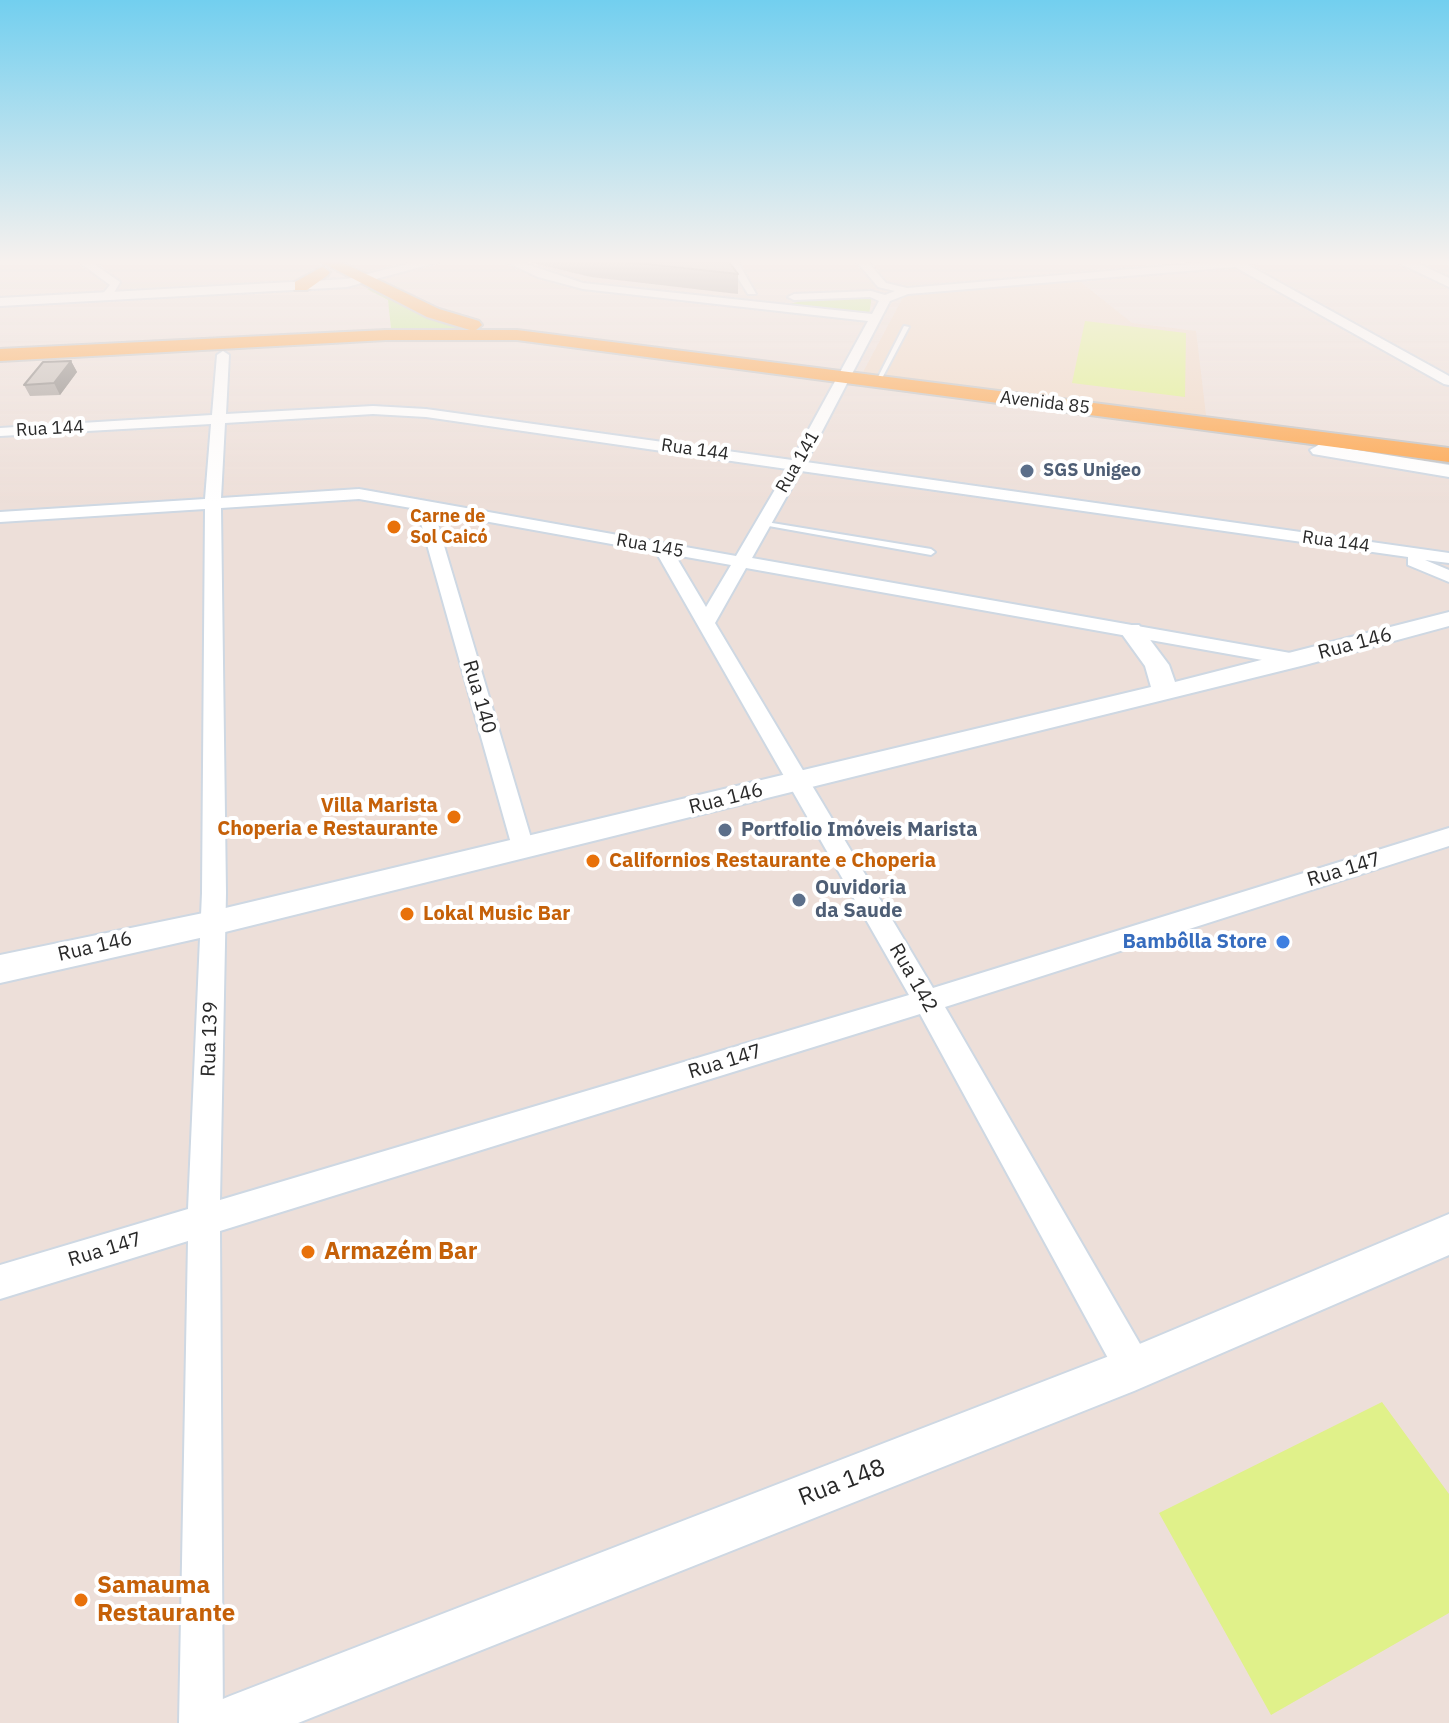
<!DOCTYPE html>
<meta charset="utf-8">
<style>
body{margin:0}
canvas{display:block;background:#eddfd9}
</style>
<canvas width="1449" height="1723"></canvas>
<script>
const g = document.querySelector('canvas').getContext('2d');
g.lineJoin = 'round';
function paint(path, color) { g.fillStyle = color; g.fill(path, 'evenodd'); }
function strokePath(path, color, width, dash) { g.strokeStyle = color; g.lineWidth = width; g.lineCap = dash ? 'butt' : 'round'; g.setLineDash(dash || []); g.stroke(path); }
function label(font, color, halo, rows, align = 'center') {
  g.font = font + ' "IBM Plex Sans",sans-serif'; g.lineWidth = 8; g.setLineDash([]); g.textBaseline = 'middle'; g.strokeStyle = halo; g.fillStyle = color; for (const [text, x, y, turn = 0] of rows) {
    g.save(); g.translate(x, y); g.rotate((+turn || 0) * Math.PI / 180); g.textAlign = isNaN(turn) ? turn : align; if (halo) g.strokeText(text, 0, 0); g.fillText(text, 0, 0); g.restore();
  }
}
const education = new Path2D(`
 M1078 280 1132 323 1196 331 1206 415 862 374 906 292Z`);
const green = new Path2D(`
 M373 287 474 328H391L388 300 367 289Z
 M872 295 869 315 790 304 801 301Z`);
const pitch = new Path2D(`
 M1085 321 1186 333 1185 397 1072 383Z
 M1382 1402 1449 1494V1613L1271 1715 1159 1513Z`);
const service = new Path2D(`
 M95 262H104L88 267 85 265Z
 M904 326 909 327 880 382 875 383Z
 M760 521 931 549 935 552 931 555 763 525H760Z`);
const minor = new Path2D(`
 M79 262H91L120 282 111 298 101 296 110 285Z
 M506 262H520L583 283 872 314 879 301 870 297 794 300 788 297 794 294 871 291 885 295 895 291 878 287 857 262H868L886 283 907 288 1215 262H1256L1248 265 1449 376V385L1444 384 1235 267 908 294 890 301 806 462 1449 553V563L1425 560 1449 570V582L1408 565V557L801 471 752 558 1296 654 1306 660 1296 666 746 568 715 623 933 988 1449 828V846L945 1007 1147 1356 1152 1369 1147 1382 1134 1387 1121 1382 920 1014 220 1231 223 1723H179L188 1241 0 1299V1265L188 1209 202 893 205 509 0 522V512L205 499 211 424 0 436V428L212 415 217 355 223 351 229 355 226 414 373 406 426 409 792 460 868 321 583 289 538 277ZM373 414 426 417 787 469 736 556 359 489 221 498 225 423ZM359 499 417 509 514 854H530L534 848 434 512 656 552 909 995 220 1200 226 893 221 508ZM675 555 731 565 706 607Z
 M728 262H738L756 294H748Z`);
const tertiary = new Path2D(`
 M416 262H438L347 287 0 306V298L347 279Z
 M1449 612V626L1305 665 213 935 0 983V955L213 911 1151 687 1145 666 1119 630 1123 625H1139L1169 665 1175 682Z
 M1449 1214V1255L1134 1391 298 1723H203L211 1704 230 1696 1130 1348Z`);
const secondary = new Path2D(`
 M1397 262H1415L1449 278V287Z
 M1320 444 1449 465V477L1313 454 1310 450Z`);
const primary = new Path2D(`
 M321 262H341L439 309 479 321 482 325 476 330H517L1449 448V462L517 340H386L0 361V349L386 330H470L427 317Z
 M322 267 330 272 328 275 307 290H295V282Z`);
const wall = new Path2D(`
 M529 262H729L738 274V294L591 277Z
 M71 361 77 372 60 395 30 396 24 385Z`);
const shadedWall = new Path2D(`
 M71 361 77 372 60 395 54 383Z`);
const building = new Path2D(`
 M628 262H729L738 274Z
 M71 361 54 383 24 385 43 362Z`);
const markers = [
 [1027,471,8,"#5c6f8a"],
 [394,527,8,"#e8710a"],
 [454,817,8,"#e8710a"],
 [725,830,8,"#5c6f8a"],
 [593,861,8,"#e8710a"],
 [799,900,8,"#5c6f8a"],
 [407,914,8,"#e8710a"],
 [1283,942,8,"#3f7fe0"],
 [308,1252,8,"#e8710a"],
 [81,1600,8,"#e8710a"]
];
const farStreetnames = [
 ["Avenida 85",1045,403,7],
 ["Rua 144",50,429,-3],
 ["Rua 144",695,450,8],
 ["Rua 141",798,462,-60],
 ["Rua 144",1336,542,8],
 ["Rua 145",650,546,10]
];
const farServicenames = [
 ["SGS Unigeo",1043,471]
];
const farFoodnames = [
 ["Carne de",410,517],
 ["Sol Caicó",410,538]
];
const streetNames = [
 ["Rua 146",1355,644,-15],
 ["Rua 140",479,697,74],
 ["Rua 146",726,799,-14],
 ["Rua 147",1344,870,-17],
 ["Rua 146",95,947,-13],
 ["Rua 142",913,978,60],
 ["Rua 139",210,1039,-88],
 ["Rua 147",725,1062,-17],
 ["Rua 147",105,1250,-17]
];
const foodNames = [
 ["Villa Marista",438,806,"right"],
 ["Choperia e Restaurante",438,829,"right"],
 ["Californios Restaurante e Choperia",609,861],
 ["Lokal Music Bar",423,914]
];
const serviceNames = [
 ["Portfolio Imóveis Marista",741,830],
 ["Ouvidoria",815,888],
 ["da Saude",815,911]
];
const shopNames = [
 ["Bambôlla Store",1267,942]
];
const nearFoodnames = [
 ["Armazém Bar",324,1252],
 ["Samauma",97,1586],
 ["Restaurante",97,1614]
];
const nearStreetnames = [
 ["Rua 148",842,1483,-21]
];
paint(education, '#f0d8c6');
paint(green, '#c5e990');
paint(pitch, '#e0f18a');
strokePath(service, '#ced8e3', 4);
strokePath(minor, '#ced8e3', 4);
strokePath(tertiary, '#ced8e3', 4);
strokePath(secondary, '#ced8e3', 4);
strokePath(primary, '#c3c3c3', 4);
paint(service, '#fff');
paint(minor, '#fff');
paint(tertiary, '#fff');
paint(secondary, '#fff');
paint(primary, '#fda64e');
paint(wall, '#a9a19c');
paint(shadedWall, '#89837f');
paint(building, '#c4bbb5');
strokePath(building, '#89837f', 2);
const sky = g.createLinearGradient(0, 0, 0, 503);
sky.addColorStop(0, '#72cfef');
sky.addColorStop(0.52, '#f7f1ee');
sky.addColorStop(1, '#f7f1ee00');
g.fillStyle = sky;
g.fillRect(0, 0, 1449, 503);
for (const [x, y, r, color] of markers) { const dot = new Path2D(); dot.arc(x, y, r, 0, 2 * Math.PI); g.fillStyle = color; g.fill(dot); strokePath(dot, '#fff', 3); }
label('18px', '#292929', '#fff', farStreetnames);
label('bold 18px', '#4e5e75', '#fff', farServicenames, 'left');
label('bold 18px', '#c56008', '#fff', farFoodnames, 'left');
label('20px', '#292929', '#fff', streetNames);
label('bold 20px', '#c56008', '#fff', foodNames, 'left');
label('bold 20px', '#4e5e75', '#fff', serviceNames, 'left');
label('bold 20px', '#366cbe', '#fff', shopNames, 'right');
label('bold 24px', '#c56008', '#fff', nearFoodnames, 'left');
label('24px', '#292929', '#fff', nearStreetnames);
</script>
